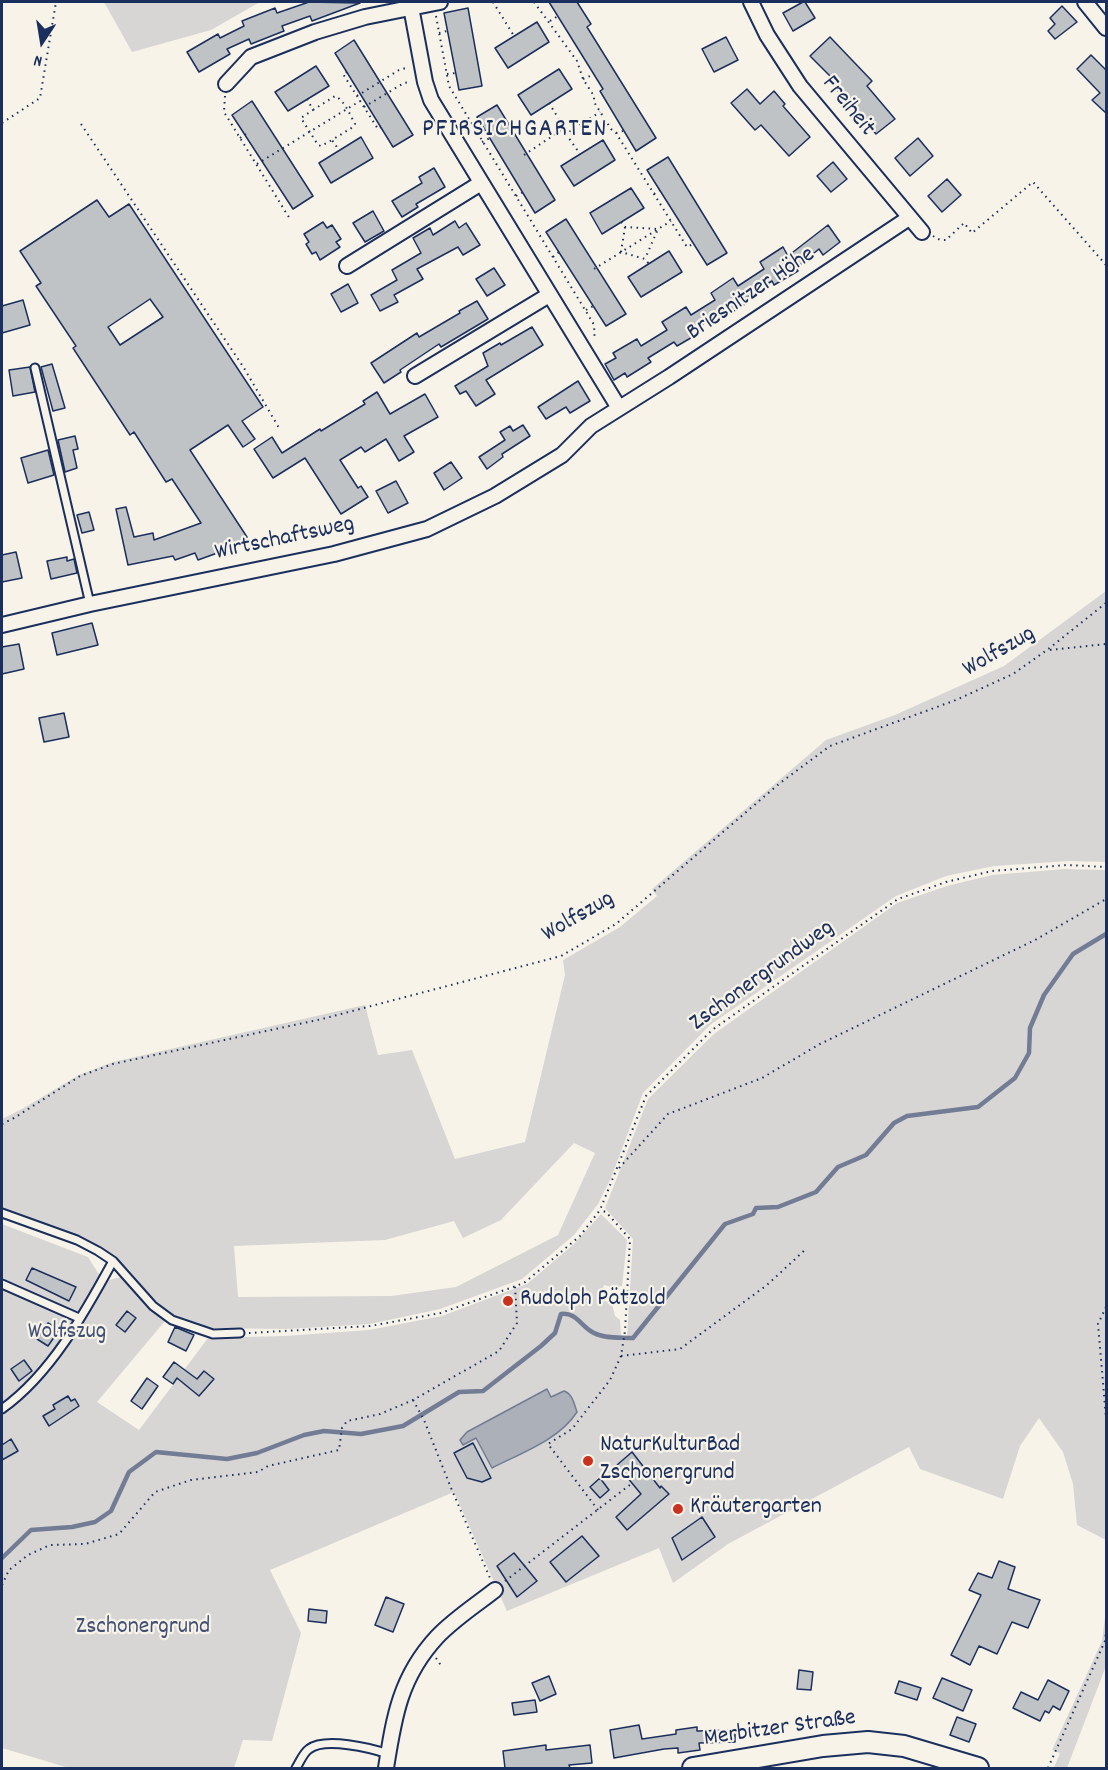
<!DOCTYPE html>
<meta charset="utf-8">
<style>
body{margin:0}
#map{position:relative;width:1108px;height:1770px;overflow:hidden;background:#f7f3e8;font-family:Dekko,sans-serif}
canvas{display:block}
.frame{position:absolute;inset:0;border:3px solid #1b2f5e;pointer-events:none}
.north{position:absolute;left:12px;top:12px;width:60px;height:60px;-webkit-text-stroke:4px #f7f3e8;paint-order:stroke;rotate:192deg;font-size:16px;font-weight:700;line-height:24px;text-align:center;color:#1b2f5e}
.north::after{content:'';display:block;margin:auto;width:21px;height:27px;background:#1b2f5e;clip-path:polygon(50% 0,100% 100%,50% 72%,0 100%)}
</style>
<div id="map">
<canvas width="1108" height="1770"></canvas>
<div class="frame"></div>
<div class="north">N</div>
</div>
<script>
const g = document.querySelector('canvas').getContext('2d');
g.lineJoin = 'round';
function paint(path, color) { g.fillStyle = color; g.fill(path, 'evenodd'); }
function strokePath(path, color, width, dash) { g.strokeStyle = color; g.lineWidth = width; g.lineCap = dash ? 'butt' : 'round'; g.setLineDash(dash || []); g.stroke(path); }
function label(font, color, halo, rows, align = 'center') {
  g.font = font + ' Dekko,sans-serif'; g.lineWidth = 4.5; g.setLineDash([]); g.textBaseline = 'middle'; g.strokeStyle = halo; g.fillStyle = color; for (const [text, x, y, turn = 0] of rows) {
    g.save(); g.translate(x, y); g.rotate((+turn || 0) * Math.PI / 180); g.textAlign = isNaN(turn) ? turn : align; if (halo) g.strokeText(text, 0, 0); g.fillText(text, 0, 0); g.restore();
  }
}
const green = new Path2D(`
 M104 2H260L211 30 132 52Z
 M1106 591V862L1069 861 994 866 946 876 896 896 710 1025 643 1093 611 1178 598 1204 574 1235 522 1279 440 1309 370 1324 287 1329 206 1328 192 1325 176 1316 155 1301 127 1268 98 1246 69 1233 2 1208V1119L22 1109 79 1075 113 1062 365 1005 378 1055 412 1050 455 1159 525 1142 565 975 563 960 620 927 657 896 652 889 826 740 895 715 1004 666ZM574 1143 595 1153 558 1235 456 1287 391 1296 238 1297 234 1246 385 1240 454 1221 463 1238 501 1220Z
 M1064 869 1106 870V1540L1077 1525 1073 1484 1063 1452 1039 1418 1020 1446 1003 1499 920 1469 909 1447 728 1544 673 1583 659 1548 507 1611 454 1492 270 1570 301 1633 272 1741 243 1740 234 1768H69L2 1748V1224L88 1257 98 1273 109 1280 121 1277 165 1321 97 1402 139 1430 208 1338 285 1336 369 1330 442 1316 527 1284 574 1244 601 1214 627 1240 622 1286 615 1288 604 1285 601 1299 612 1304 615 1316 620 1320 621 1337H627L633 1239 605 1208 648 1099 714 1034 897 903 947 886 992 875Z
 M1106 1609V1666L1067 1768H1054L1060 1753 1052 1750 1102 1641Z`);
const water = new Path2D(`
 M547 1389 551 1397 564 1391C573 1394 574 1404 577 1412 559 1440 521 1453 492 1468L476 1438 463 1445 460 1440 467 1432Z`);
const stream = new Path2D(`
 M2 1558 31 1530 72 1527 95 1522 111 1511 129 1472 156 1452 227 1459 257 1453 304 1435 324 1431 361 1434 403 1426 459 1392 483 1391 541 1346 555 1333 561 1314C577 1312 581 1327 594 1333 605 1339 621 1337 633 1338L725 1224 753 1214 756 1208 778 1207 816 1192 838 1167 866 1155 894 1123 907 1116 978 1107 992 1096 1015 1078 1029 1053 1030 1028 1044 995 1073 954 1106 934`);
const building = new Path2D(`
 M309 2 360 3 312 21 310 16 282 26 284 31 251 44 249 39 227 49 230 54 199 72 187 52 218 34 220 38 244 26 242 21 275 8 277 13Z
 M549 2H577L591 24 587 27 656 138 636 151 600 91 603 89Z
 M803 2H805L815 18 793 31 783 13Z
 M1062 6 1077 22 1055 39 1048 31 1055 24 1050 18Z
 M468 8 482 86 459 90 444 13Z
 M537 22 549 42 508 68 495 48Z
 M726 37 738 60 714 72 702 49Z
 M830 37 872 81 867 86 895 119 876 134 832 84 835 81 810 56Z
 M354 40 413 135 393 147 335 53Z
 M1091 55 1107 71V114L1092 100 1100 93 1077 69Z
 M316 66 329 86 288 111 275 92Z
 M559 69 572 89 531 115 518 95Z
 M747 89 760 104 774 91 785 104 783 106 810 137 789 156 761 125 755 130 731 103Z
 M252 101 313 196 293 209 232 115Z
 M497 105 555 200 535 213 477 117Z
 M361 137 373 158 331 183 319 163Z
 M918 138 933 156 910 176 895 158Z
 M603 140 615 160 574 186 561 166Z
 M668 157 727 253 707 265 647 170Z
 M833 162 847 179 831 192 817 176Z
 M434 168 445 187 416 204 418 207 402 217 392 201 422 183 419 177Z
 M947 179 961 195 942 212 928 196Z
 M631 188 644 208 602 234 590 213Z
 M97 200 109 217 129 204 263 407 242 421 255 439 243 447 228 425 190 450 247 537 221 554 220 552 198 560 195 553 175 560 173 556 128 565 116 509 126 507 134 537 153 533 154 540 201 523 172 479 166 482 134 432 130 435 73 348 76 346 36 286 41 283 20 251ZM150 299 163 317 120 345 108 327Z
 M373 211 384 231 365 242 353 223Z
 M566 219 626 314 606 326 546 232Z
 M455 221 459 228 466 223 480 245 463 255 458 247 417 269 423 279 394 295 398 302 380 311 371 295 397 280 392 270 421 253 413 238 430 228 433 235Z
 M323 222 327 228 332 225 341 239 336 242 340 247 320 260 316 252 312 254 306 244 309 242 304 234Z
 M828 225 840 242 823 255 819 249 796 268 798 271 774 285 772 281 746 298 748 302 726 316 723 311 698 327 701 332 677 346 674 342 648 358 651 362 627 377 625 373 614 380 605 364 616 358 613 353 637 339 641 346 667 330 662 322 686 307 691 315 715 300 711 293 733 278 738 286 764 269 760 262 783 247 788 256Z
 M669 251 682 272 641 297 628 277Z
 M494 268 505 285 487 296 476 279Z
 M348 284 358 303 341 312 331 294Z
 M23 300 30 325 2 333V306Z
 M477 301 488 319 441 347 439 344 400 370 401 372 384 383 371 363 417 333 419 337 460 313 459 311Z
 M532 327 543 345 486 380 495 394 476 406 466 391 460 394 455 386 488 366 483 353 500 343 501 345Z
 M52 364 65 408 53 411 41 367Z
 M30 367 35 392 13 396 9 370Z
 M578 381 590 401 570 413 566 407 546 419 538 407Z
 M377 392 390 414 425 394 438 417 404 436 414 452 399 461 386 439 365 452 361 447 340 460 358 488 361 486 368 497 341 514 305 458 273 478 254 449 272 437 282 453 320 429 321 431 365 404 363 401Z
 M523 425 530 436 502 454 503 457 487 469 479 457 505 440 500 432 510 426 513 431Z
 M75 436 78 449 73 450 77 468 65 472 58 440Z
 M48 450 54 475 28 483 21 458Z
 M451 462 462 478 444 490 434 473Z
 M396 481 408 503 388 513 376 491Z
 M89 512 94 530 82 533 77 515Z
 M16 552 22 578 2 582V555Z
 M67 557V561L74 559 77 573 51 579 47 561Z
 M92 623 98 645 57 655 52 633Z
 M19 644 24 669 2 674V647Z
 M64 713 69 737 44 742 39 718Z
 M32 1268 76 1287 69 1301 26 1280Z
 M127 1311 136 1318 125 1332 116 1325Z
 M48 1323 59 1330 48 1346 37 1339Z
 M175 1327 194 1335 186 1351 168 1342Z
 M24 1360 32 1371 19 1381 11 1369Z
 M174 1362 197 1379 204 1371 214 1379 199 1396 177 1378 173 1384 163 1377Z
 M147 1378 158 1386 142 1409 131 1401Z
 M68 1396 71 1401 75 1399 79 1406 49 1426 43 1416 55 1409 53 1405Z
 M11 1439 18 1451 2 1460V1445Z
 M473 1443 491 1478 482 1482 467 1478 454 1453Z
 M632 1452 660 1488 661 1486 669 1494 627 1530 616 1517 641 1494 617 1465Z
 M600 1478 609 1490 600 1498 590 1487Z
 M702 1517 715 1537 682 1560 672 1538Z
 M582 1536 599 1556 566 1582 550 1562Z
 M514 1553 537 1581 517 1597 497 1566Z
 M999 1561 1015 1567 1008 1589 1040 1600 1028 1628 1012 1622 997 1654 979 1646 970 1665 951 1655 981 1595 969 1590 978 1573 992 1578Z
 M386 1597 404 1604 393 1632 375 1625Z
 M309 1609 327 1611 326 1623 308 1621Z
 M799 1670 813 1672 811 1690 797 1689Z
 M549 1676 556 1694 540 1701 532 1683Z
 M942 1678 972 1690 963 1711 933 1698Z
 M1048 1680 1069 1691 1060 1710 1053 1706 1049 1713 1045 1711 1040 1721 1013 1708 1021 1692 1038 1700Z
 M899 1681 921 1688 917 1700 895 1693Z
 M535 1700 537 1712 514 1715 512 1703Z
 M957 1717 976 1724 969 1742 950 1735Z
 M639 1725 642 1739 676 1734V1730L697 1727V1731L735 1730V1742L699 1743 700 1750 678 1753V1748L664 1749 614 1758 610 1730Z
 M546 1745V1750L590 1745 592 1763 569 1765 570 1768H505L503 1751Z`);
const path = new Path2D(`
 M493 2 514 36
 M534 2 577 61 583 79 594 96V102L611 129 616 133 687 247 693 244
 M436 16 449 86 593 323 595 333 593 340
 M550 21 558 16
 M439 33 447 31
 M347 72 343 74 378 129 381 127
 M447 74 456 73
 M583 79 590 76
 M225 96 224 112 290 219
 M357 96 399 70 409 67
 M307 99 313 110 301 118 318 145 321 146 332 140
 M549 103 560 121V131L566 134 600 112
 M364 107 404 83 411 82
 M313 110 335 96C345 101 350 115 355 124L353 127 332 140 339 150
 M2 123 40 98 56 2
 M81 124 244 368 279 428
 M616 133 623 131
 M566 134 580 154
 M240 138 246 134
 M482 142 490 138
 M524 155 560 131
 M257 164 360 101
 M654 194 660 190
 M516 196 523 192
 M621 222 625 227 658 229 645 259
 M625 227 621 252 645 259 649 264
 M933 236 940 240H946L964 223 972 233 1033 182 1106 265
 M553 257 559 252
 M594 269 671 221
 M586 310 593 306
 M1050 650 1106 644
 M2 1124 14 1118 80 1076 113 1064 322 1019 561 956 616 924 780 783 830 746 956 700 1013 674 1047 650 1106 603
 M619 1168 668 1114 762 1078 820 1044 1035 940 1106 899
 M1106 1307 1098 1324 1106 1418
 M249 1333 370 1326 441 1313 524 1283 580 1236 600 1210 646 1096 712 1030 898 899 946 882 992 871 1067 865 1106 867
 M621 1356 680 1349 767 1285 806 1249
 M413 1400 424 1420 451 1488 490 1578
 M598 1510 548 1444 572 1429 610 1380 621 1356 625 1331 630 1239 606 1212 600 1210
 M505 1581 631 1484
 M2 1585 9 1570 28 1555 50 1545 85 1544 119 1534 155 1492 191 1480 258 1472 268 1466 339 1450 342 1428 347 1421 380 1414 413 1400 499 1351 517 1323 515 1286
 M436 1658 442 1667
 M1048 1768 1105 1641 1106 1631`);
const lane = new Path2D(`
 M35 368 90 604
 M2 1213 77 1240 98 1251 113 1261 153 1306 172 1320 213 1334 240 1333
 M2 1284 79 1318
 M2 1409C51 1374 84 1314 113 1261
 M296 1768C300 1762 303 1753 309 1749 325 1737 371 1748 388 1754`);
const street = new Path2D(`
 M751 2 767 35 800 86 922 232
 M1085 2 1106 28
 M411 7 425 82 431 100 619 408
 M226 84 251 57 315 32 365 17 440 2
 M347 266 481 183
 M415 376 549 295
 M2 625 90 604 334 554 427 529 495 496 562 455 591 426 669 377 909 218
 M386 1768C394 1717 400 1677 437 1637 454 1619 476 1605 495 1590`);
const secondary = new Path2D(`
 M693 1768 823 1746 868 1742 904 1746 978 1768`);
const markers = [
 [508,1301,6,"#c8321e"],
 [588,1461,6,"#c8321e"],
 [678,1509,6,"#c8321e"]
];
const streetNames = [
 ["Freiheit",847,107,51],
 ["Briesnitzer Höhe",752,295,-34],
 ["Wirtschaftsweg",285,540,-12],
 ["Wolfszug",1000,653,-30],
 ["Wolfszug",579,918,-30],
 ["Zschonergrundweg",763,977,-36],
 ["Merbitzer Straße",780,1730,-8]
];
const poiNames = [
 ["Rudolph Pätzold",520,1301],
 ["NaturKulturBad",600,1447],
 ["Zschonergrund",600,1475],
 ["Kräutergarten",690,1509]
];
const parkNames = [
 ["Wolfszug",67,1334],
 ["Zschonergrund",143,1629]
];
const neighbourhoodNames = [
 ["PFIRSICHGARTEN",515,131]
];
paint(green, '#d7d6d4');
paint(water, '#acb0b9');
strokePath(water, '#727c95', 1.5);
strokePath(stream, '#727c95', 4.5);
paint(building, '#c0c3c5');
strokePath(building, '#1b2f5e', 1.5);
strokePath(lane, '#1b2f5e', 11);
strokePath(street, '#1b2f5e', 18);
strokePath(secondary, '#1b2f5e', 24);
strokePath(path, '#1b2f5e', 2, [1.5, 4.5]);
strokePath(lane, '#f7f3e8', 7);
strokePath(street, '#f7f3e8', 14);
strokePath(secondary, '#f7f3e8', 20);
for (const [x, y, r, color] of markers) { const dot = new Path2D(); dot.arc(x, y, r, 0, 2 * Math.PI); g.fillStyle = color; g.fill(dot); strokePath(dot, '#f7f3e8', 2); }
label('24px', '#1b2f5e', '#f7f3e8', streetNames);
label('24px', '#1b2f5e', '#f7f3e8', poiNames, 'left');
label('24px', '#415076', '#f7f3e8', parkNames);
g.letterSpacing = '1.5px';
label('26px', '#1b2f5e', '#f7f3e8', neighbourhoodNames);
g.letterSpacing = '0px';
</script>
